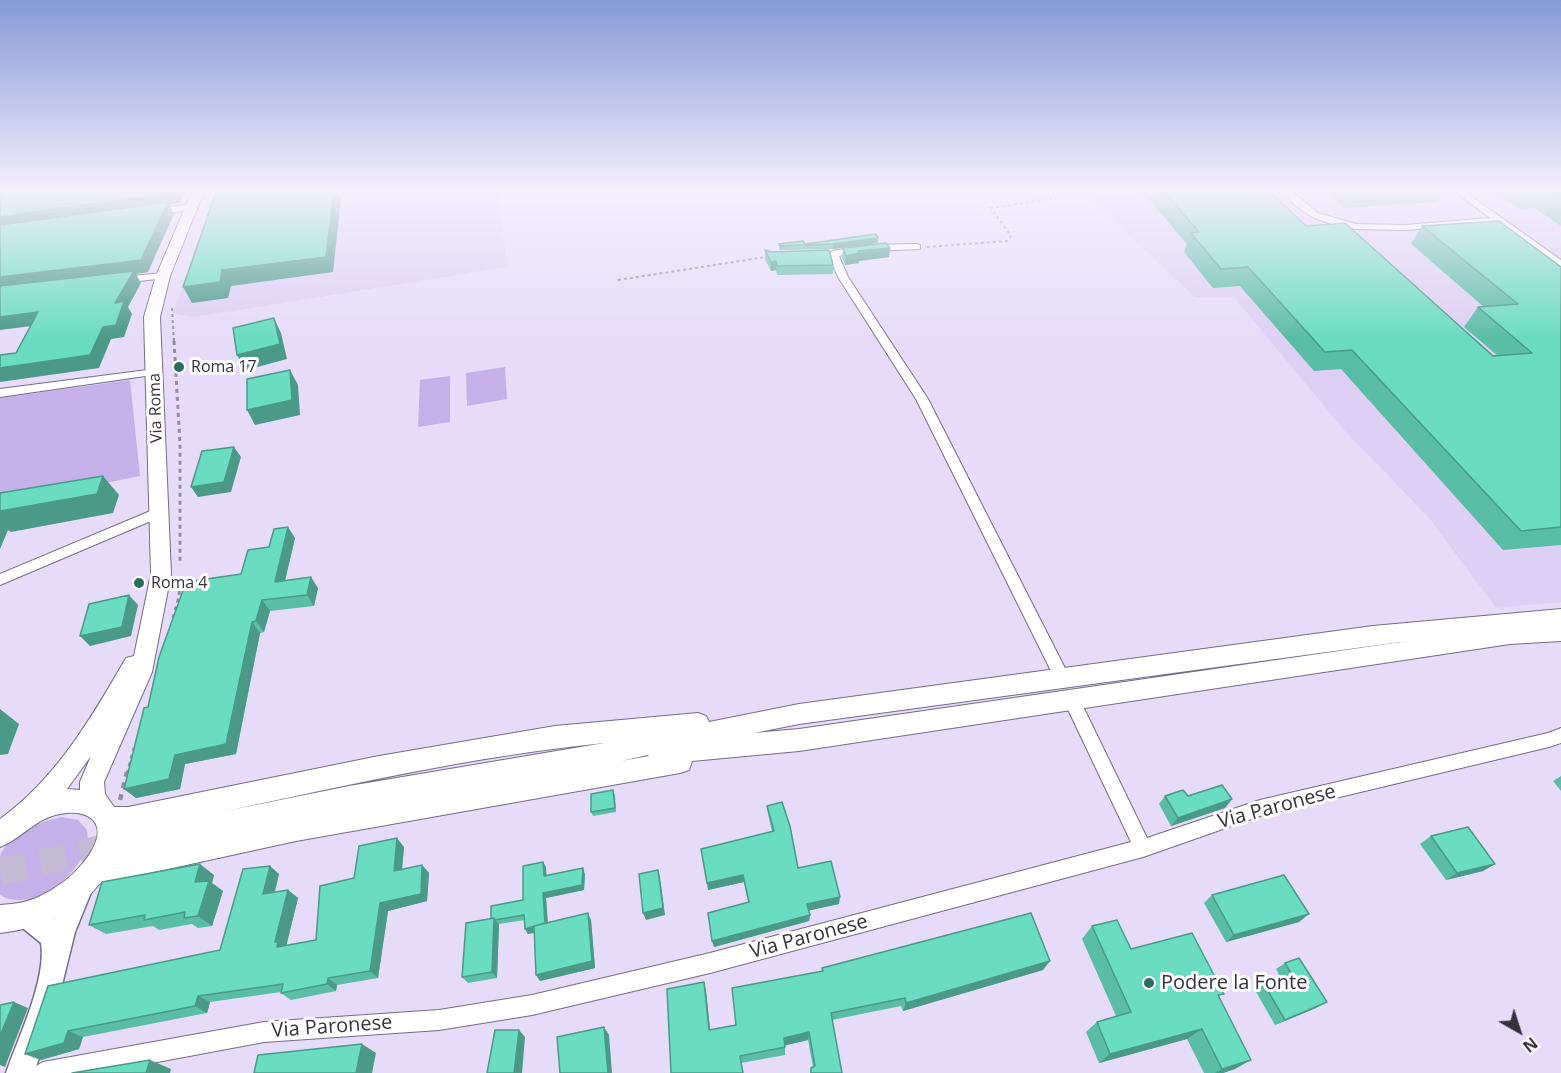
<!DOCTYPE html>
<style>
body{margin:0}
#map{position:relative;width:1561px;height:1073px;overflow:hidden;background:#e6dcfa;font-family:"Open Sans",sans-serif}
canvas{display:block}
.north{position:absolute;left:1489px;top:1001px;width:60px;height:60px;-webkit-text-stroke:4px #fff;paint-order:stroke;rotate:141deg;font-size:16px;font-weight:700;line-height:24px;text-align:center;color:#36323d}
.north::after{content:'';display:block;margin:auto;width:21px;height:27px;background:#36323d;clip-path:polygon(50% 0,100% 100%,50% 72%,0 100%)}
</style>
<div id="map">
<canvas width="1561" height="1073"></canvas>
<div class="north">N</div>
</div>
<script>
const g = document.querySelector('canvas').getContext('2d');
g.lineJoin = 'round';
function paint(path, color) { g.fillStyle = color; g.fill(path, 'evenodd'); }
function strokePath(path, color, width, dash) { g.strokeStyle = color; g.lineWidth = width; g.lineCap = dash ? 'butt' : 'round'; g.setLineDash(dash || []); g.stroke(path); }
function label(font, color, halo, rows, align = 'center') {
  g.font = font + ' "Open Sans",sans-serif'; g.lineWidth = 6; g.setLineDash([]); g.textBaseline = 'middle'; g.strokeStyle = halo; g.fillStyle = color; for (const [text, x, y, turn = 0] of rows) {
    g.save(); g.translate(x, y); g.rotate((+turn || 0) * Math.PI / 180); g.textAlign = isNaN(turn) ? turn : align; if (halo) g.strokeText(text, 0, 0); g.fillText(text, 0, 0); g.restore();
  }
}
const built = new Path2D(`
 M274 189H497L508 267 195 317 172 313 197 254Z
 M1130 189H1561V602L1496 608 1429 518 1343 429 1234 297H1195L1091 200 1136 196Z`);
const green = new Path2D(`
 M505 367 507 399 467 406 466 373Z
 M450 376V422L418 427 420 380Z
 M130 380 140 476 0 504V398Z
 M62 817 78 820 87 830C94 867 34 916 0 895 0 884 0 868 0 857 5 836 43 820 62 817Z`);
const secondaryTunnel = new Path2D(`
 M0 872 117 845`);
const pathFar2 = new Path2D(`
 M927 247 1007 241 1011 236 991 208 1056 198 1067 189
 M618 280 766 257
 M172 308 174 343`);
const pathFar1 = new Path2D(`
 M174 341 180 444V565
 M173 618 179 597 180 578
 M127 774 134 748`);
const path = new Path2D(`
 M120 800 127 772`);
const minor = new Path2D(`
 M1280 189H1289L1318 213 1356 224 1405 225 1490 218 1452 189H1461L1561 260V268L1497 223 1405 230 1356 229 1331 224 1312 217 1295 205Z
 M192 204 196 207 195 209 155 215 151 212 155 209Z
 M917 244 920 245V249L868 251 839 256 848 277 928 399 1070 678 1067 683 1062 685 1057 683 916 399 838 277 828 254 833 251 868 245Z
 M163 273 168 276 166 278 121 283 116 280 121 277Z
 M155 369 159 370V374L0 397V389Z
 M160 507 165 509 167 512 165 515 0 585V574Z
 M1071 692 1077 694 1147 838 1260 800 1548 733 1561 728V743L1549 747 1260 816 1143 857 710 973 532 1015 439 1030 264 1042 99 1073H32L36 1066 43 1062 264 1022 439 1010 532 995 710 953 1131 842 1063 699 1065 694Z`);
const tertiary = new Path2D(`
 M80 878 89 881 92 890 75 932 59 997 34 1073H6C18 1038 47 979 41 943L19 925 15 916 19 907 28 903 54 919 71 881Z`);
const secondary = new Path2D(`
 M193 189H205L170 276 160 317 171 574 152 672 104 782 105 794 114 807H128L379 756 555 726 698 713 706 716 709 722 799 704 1373 626 1561 609V641L1510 644 799 751 692 761 689 770 680 773 296 841 99 884C77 914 36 929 0 933V905C16 904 30 902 44 894 62 885 78 871 89 855 109 826 92 808 60 814 36 818 21 839 0 847V819C56 779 92 717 126 658L134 656 151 574 144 317 156 276ZM1415 640 799 729 754 733 799 724ZM604 743 349 786 216 813C344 786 473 756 604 743ZM648 755 649 756 621 761ZM91 756 80 782V790L67 789Z`);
const wall = new Path2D(`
 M1140 189H1267L1306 226 1493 356H1498L1464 327 1478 307H1484L1411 244 1422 226 1561 267V545L1503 550 1341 369 1314 371 1240 286 1213 288 1184 252 1187 244Z
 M1323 189H1445L1437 202 1345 208Z
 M1491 189H1561V226L1535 208 1519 209Z
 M878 243 833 249 780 250 779 249V244Z
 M843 248H890L889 257 859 261V263L845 265 842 258Z
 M765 250 771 252 833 265V274L777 275 776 270 771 271 765 259Z
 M295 538 285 581 318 588 314 606 270 611 264 632 260 633 236 754 185 764 180 789 136 798 124 789 148 707 241 574 269 547Z
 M1561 776V791L1553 781Z
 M615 794 616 812 593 816 591 812Z
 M1165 796H1188L1232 799 1225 808 1171 826 1159 804Z
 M767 806 798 868 839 904 809 910 810 915 809 921 714 947 748 902 744 882 708 890 772 832 768 814Z
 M1431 836 1495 864 1483 871 1446 880 1420 844Z
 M404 847 402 870 422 865 429 873 427 901 388 911 378 978 337 985 336 991 291 1000 281 993V992L210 1002 207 1013 83 1037 79 1049 41 1060 25 1054 220 950 279 874 275 892 288 890 298 898 286 946 316 940 354 878Z
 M543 862 546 867V876L585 874 584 890 546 898 548 922 591 920 595 968 540 981 536 975 534 933 528 934 525 929V920L499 924 497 978 468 983 462 977 491 918 523 900Z
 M214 875 212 883 223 891 212 926 198 928 192 924 159 930 153 926 106 934 89 925Z
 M1212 895 1299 922 1226 942 1204 903Z
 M1092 926 1131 949 1219 997 1235 1069 1223 1073H1204L1187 1039 1099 1063 1086 1032 1097 1022 1116 1016 1082 939Z
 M1285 963 1316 1008 1275 1025 1255 990 1264 984 1281 979 1276 969Z
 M822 968 1043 970 903 1011 901 1006 832 1020 842 1073H810L811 1068 813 1067 808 1040 785 1045V1055L741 1063 671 1073 704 982 706 991 710 1030 736 1025 822 971Z`);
const shadedWall = new Path2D(`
 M175 189H185L180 203 169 205 174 214 148 272 136 274 141 283 128 307 132 314 124 337 111 339 99 368 0 382V368L103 327 0 291V217Z
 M334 189H338L341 198 333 272 231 286 228 298 192 303 183 287 222 270Z
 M878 238V243L833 249V244Z
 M890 248 889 257 859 261V263L845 265 846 256 858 251Z
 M776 261V270L771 271V262Z
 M38 312 47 324 0 330V317Z
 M274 318 281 333 287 359 246 370 237 355Z
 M290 370 298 385 300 415 255 425 247 410Z
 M234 447 241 457 231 492 198 497 191 487Z
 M103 476 119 495 113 513 11 532 8 530 0 549V511Z
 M288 527 295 538 282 593 275 582Z
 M311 577 318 588 314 606 307 595Z
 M129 595 138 605 131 636 90 646 80 636Z
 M262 600 270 611 264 632 256 621Z
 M252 622 260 633 236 754 185 764 180 789 136 798 124 789 175 755Z
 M0 709 19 724 8 754 0 755Z
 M1232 799 1225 808 1171 826 1178 818Z
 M397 838 404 847 401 879 394 871Z
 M543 862 546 867 547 882 544 876Z
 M200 864 214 875 212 883 223 891 212 926 198 916 195 882Z
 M1495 864 1483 871 1446 880 1457 873Z
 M422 865 429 873 427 901 388 911 378 978 370 971 380 903Z
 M270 866 279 874 272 901 263 894Z
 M583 868 585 874 584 890 546 898 548 929 528 934 525 929 543 893Z
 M658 870 660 877 665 915 646 920 643 913Z
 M743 875 744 882 708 890 707 883Z
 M288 890 298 898 286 947H277L275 942Z
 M840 897 839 904 807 911V904Z
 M588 913 591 920 595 968 540 981 536 975Z
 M1309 914 1299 922 1226 942 1234 935Z
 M810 915 809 921 714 947 712 941Z
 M494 918 499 925 497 978 492 972Z
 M1050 961 1043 970 903 1011 906 1003Z
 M328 978 337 985 336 991 327 984Z
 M704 982 706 991 711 1037 709 1030Z
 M198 996 210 1002 207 1013 195 1006Z
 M14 1002 28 1008 5 1067 0 1065V1036Z
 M1327 1002 1316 1008 1275 1025 1285 1020Z
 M604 1027 609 1035 612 1073H608Z
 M1202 1029 1187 1039 1099 1063 1110 1054Z
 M519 1030 525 1037 522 1073H514Z
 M68 1031 83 1037 79 1049 41 1060 25 1054Z
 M809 1032 808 1040 783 1046 784 1038Z
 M362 1044 376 1053 372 1073H356Z
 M150 1060 171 1069 170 1073H146Z
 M1251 1060 1235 1069 1223 1073H1215L1222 1069Z`);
const building = new Path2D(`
 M0 189H175L174 192 0 217Z
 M217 189H265L264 191 282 189H334L326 257 222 270 220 282 183 287Z
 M1162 189H1267L1306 226 1345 223 1493 356 1532 353 1478 307 1518 304 1422 226 1499 221 1561 267V527L1521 531 1352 350 1325 352 1248 267 1221 269 1191 233 1199 232Z
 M1528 189H1561V199L1548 190 1531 191Z
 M168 202 141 260 0 277V225Z
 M876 234 878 238 833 244 780 246 779 244 803 241 805 244Z
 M886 243 890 248 858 251 860 253 846 256 843 248Z
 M765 250 771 252 829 250 833 265 777 266 776 261 771 262Z
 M134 271 115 303 124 301 116 325 103 327 90 355 0 368V355L16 353 38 312 0 317V286Z
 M274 318 280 344 237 355 233 328Z
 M290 370 292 400 247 410V379Z
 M234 447 224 482 191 487 202 451Z
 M103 476 97 494 0 511V493Z
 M288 527 275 582 311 577 307 595 262 600 256 621 252 622 226 744 175 755 169 779 124 789 144 708 148 707 159 657 186 582 241 574 248 550 269 547 274 529Z
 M129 595 122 627 80 636 89 604Z
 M1222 785 1232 799 1178 818 1165 796 1183 790 1188 796Z
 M613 790 615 808 591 812V794Z
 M782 802 790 826 798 868 831 861 840 897 807 904 810 915 712 941 708 913 749 902 743 875 707 883 701 849 774 831 767 806Z
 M1468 827 1495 864 1457 873 1431 836Z
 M397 838 394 871 422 865 421 894 380 903 370 971 328 978 327 984 281 993 283 984 198 996 195 1006 68 1031 64 1043 25 1054 48 986 220 950 243 869 270 866 263 894 288 890 275 942H278L277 947 316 940 320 886 354 878 359 846Z
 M543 862 544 876 583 868 582 885 543 893 545 923 525 929 524 915 495 920 494 918H491V906L523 900V866Z
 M200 864 195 882 209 881 198 916 184 918 185 912 144 920 145 915 89 925 102 882Z
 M658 870 663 908 643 913 639 874Z
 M1284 875 1309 914 1234 935 1212 895Z
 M588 913 592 961 536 975 534 926Z
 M1031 913 1050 961 906 1003 905 998 831 1013 842 1073H811V1068L815 1066 809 1032 784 1038 785 1047 740 1056 743 1073H671L667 989 704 982 709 1030 736 1025 732 988 823 971 822 968Z
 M494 918 492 972 462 977 466 923Z
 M1117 920 1131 949 1192 933 1224 994 1218 995 1251 1060 1222 1069 1202 1029 1110 1054 1097 1022 1131 1012 1092 926Z
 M1299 958 1327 1002 1285 1020 1264 984 1292 975 1285 963Z
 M14 1002 0 1036V1005Z
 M604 1027 608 1073H560L557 1037Z
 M495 1030H519L514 1073H487Z
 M362 1044 356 1073H254L258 1055Z
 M150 1060 146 1073H72Z`);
const markers = [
 [179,367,6,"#2a6c5d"],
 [139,583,6,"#2a6c5d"],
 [1149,983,6,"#2a6c5d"]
];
const poiNames = [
 ["Roma 17",191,367],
 ["Roma 4",151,583]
];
const streetNames = [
 ["Via Roma",156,408,-92]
];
const nearStreetnames = [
 ["Via Paronese",1277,807,-15],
 ["Via Paronese",809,937,-15],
 ["Via Paronese",332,1027,-4]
];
const nearPoinames = [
 ["Podere la Fonte",1161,983]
];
paint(built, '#ddd0f4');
paint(green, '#c5b0e9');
strokePath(secondaryTunnel, '#c3bad4', 27, [27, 14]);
strokePath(minor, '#746b86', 2);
strokePath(tertiary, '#746b86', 3);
strokePath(secondary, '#746b86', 2);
strokePath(pathFar2, '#958ea3', 2, [3, 3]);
strokePath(pathFar1, '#958ea3', 3, [4, 4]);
strokePath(path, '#958ea3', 4.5, [6, 6]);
paint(minor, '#fff');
paint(tertiary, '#fff');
paint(secondary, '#fff');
paint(wall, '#5abda6');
paint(shadedWall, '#4a9a87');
paint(building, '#69dcc1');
strokePath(building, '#4a9a87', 1.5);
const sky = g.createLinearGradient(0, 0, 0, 339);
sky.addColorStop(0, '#859ad7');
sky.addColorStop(0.56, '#f4effd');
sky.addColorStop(1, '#f4effd00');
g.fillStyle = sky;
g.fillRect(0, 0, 1561, 339);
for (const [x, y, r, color] of markers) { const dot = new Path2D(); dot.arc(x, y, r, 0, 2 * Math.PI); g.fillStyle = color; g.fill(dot); strokePath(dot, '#fff', 2); }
label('16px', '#36323d', '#fff', poiNames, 'left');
label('16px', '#36323d', '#fff', streetNames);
label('20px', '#36323d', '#fff', nearStreetnames);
label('20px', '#36323d', '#fff', nearPoinames, 'left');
</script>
